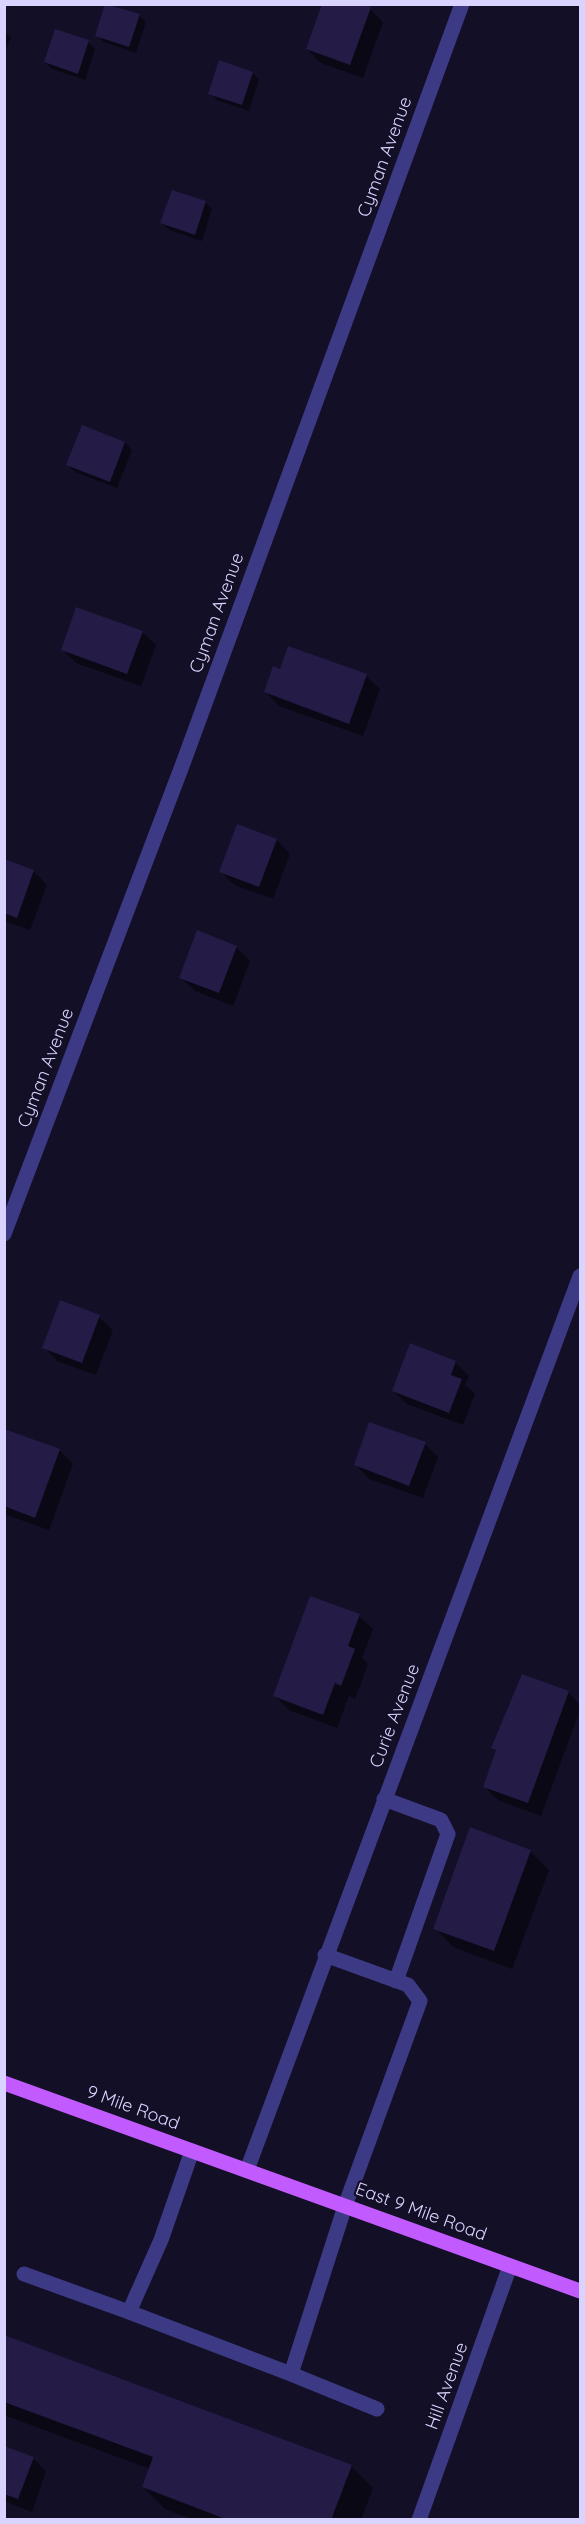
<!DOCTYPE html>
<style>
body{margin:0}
#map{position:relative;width:585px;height:2524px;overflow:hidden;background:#130f26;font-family:Quicksand,sans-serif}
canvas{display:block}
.frame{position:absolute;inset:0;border:6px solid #d9d4ff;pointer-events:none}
</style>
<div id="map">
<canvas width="585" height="2524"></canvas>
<div class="frame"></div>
</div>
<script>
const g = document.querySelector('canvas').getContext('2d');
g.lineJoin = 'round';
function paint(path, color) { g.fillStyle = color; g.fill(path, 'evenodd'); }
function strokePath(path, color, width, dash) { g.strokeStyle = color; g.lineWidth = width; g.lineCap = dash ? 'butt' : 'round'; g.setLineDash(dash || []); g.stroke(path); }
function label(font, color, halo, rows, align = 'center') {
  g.font = font + ' Quicksand,sans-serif'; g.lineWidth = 4.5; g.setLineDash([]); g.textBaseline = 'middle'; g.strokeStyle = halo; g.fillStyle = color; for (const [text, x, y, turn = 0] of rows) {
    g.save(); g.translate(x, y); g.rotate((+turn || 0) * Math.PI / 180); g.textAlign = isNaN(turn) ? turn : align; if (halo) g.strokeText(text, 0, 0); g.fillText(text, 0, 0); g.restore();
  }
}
const shadow = new Path2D(`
 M107 4 139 15 146 22 136 53 104 42 97 35Z
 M370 9 383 22 363 78 321 63 307 49Z
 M4 31 11 37 4 54Z
 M88 42 95 49 85 80 52 69 45 62Z
 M253 73 259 80 249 111 217 100 210 93Z
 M205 202 212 209 202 241 169 230 162 223Z
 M125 443 132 450 117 488 75 472 68 465Z
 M142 632 156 645 141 686 76 663 63 650Z
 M366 676 380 689 363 736 279 706 266 692Z
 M277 840 290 854 273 899 234 885 221 871Z
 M4 861 34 872 47 885 30 930 4 921Z
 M236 947 250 961 233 1006 195 991 181 978Z
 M99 1317 113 1330 96 1375 57 1361 44 1347Z
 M455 1362 469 1376 465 1385 475 1394 463 1425 407 1404 393 1391Z
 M4 1431 59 1450 73 1464 49 1530 4 1514Z
 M425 1444 438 1457 423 1498 369 1479 356 1465Z
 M359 1616 373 1629 362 1658 368 1664 355 1699 349 1696 337 1728 289 1710 275 1696Z
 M568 1692 580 1705V1710L541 1816 498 1800 484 1786 497 1752 493 1748Z
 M530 1851 549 1870 512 1969 453 1947 435 1928Z
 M4 2337 351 2466 373 2488 361 2520H194L165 2509 143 2487 150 2469 4 2415Z
 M4 2448 33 2458 46 2472 32 2512 4 2501Z`);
const building = new Path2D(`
 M105 4 140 14 129 47 95 36Z
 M322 4H363L371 7 350 65 306 49Z
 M55 29 89 40 78 74 44 62Z
 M219 60 253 72 242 105 208 94Z
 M172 190 206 201 195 235 160 223Z
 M82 425 125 442 110 482 66 465Z
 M76 607 143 631 127 674 61 650Z
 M288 646 367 674 349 724 264 692 273 666 280 669Z
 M237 824 277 839 259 887 219 872Z
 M4 859 34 870 17 918 4 913Z
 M197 930 237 946 219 993 179 978Z
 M60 1300 100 1315 82 1363 42 1348Z
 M410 1343 456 1361 451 1375 462 1379 449 1413 392 1391Z
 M369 1422 426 1442 409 1486 354 1465Z
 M4 1429 60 1449 35 1518 4 1506Z
 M310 1596 360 1614 348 1646 355 1649 341 1686 335 1683 323 1715 273 1696Z
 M522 1674 569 1691 528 1803 483 1787 496 1750 491 1748Z
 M470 1827 531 1850 494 1951 433 1929Z
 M4 2335 352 2465 331 2520H228L142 2487 153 2457 4 2402Z
 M4 2446 34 2457 18 2499 4 2494Z`);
const minor = new Path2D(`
 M4 1234 182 766 462 4
 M384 1799 441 1820 448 1834 396 1981
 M192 2151 161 2240 129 2312 291 2374 345 2206 420 2001 408 1985 325 1955
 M247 2170 580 1276
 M24 2274 129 2312
 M291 2374 377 2409
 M419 2520 510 2266`);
const major = new Path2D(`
 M4 2083 580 2291`);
const streetNames = [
 ["Cyman Avenue",385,157,-70],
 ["Cyman Avenue",217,613,-70],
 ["Cyman Avenue",46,1068,-69],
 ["Curie Avenue",395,1716,-69],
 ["9 Mile Road",133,2108,20],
 ["East 9 Mile Road",421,2212,20],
 ["Hill Avenue",447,2386,-70]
];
paint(shadow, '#0007');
paint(building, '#241b47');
strokePath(minor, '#3d3a85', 15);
strokePath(major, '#c25bff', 15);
label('18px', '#d9d4ff', '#130f26', streetNames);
</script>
